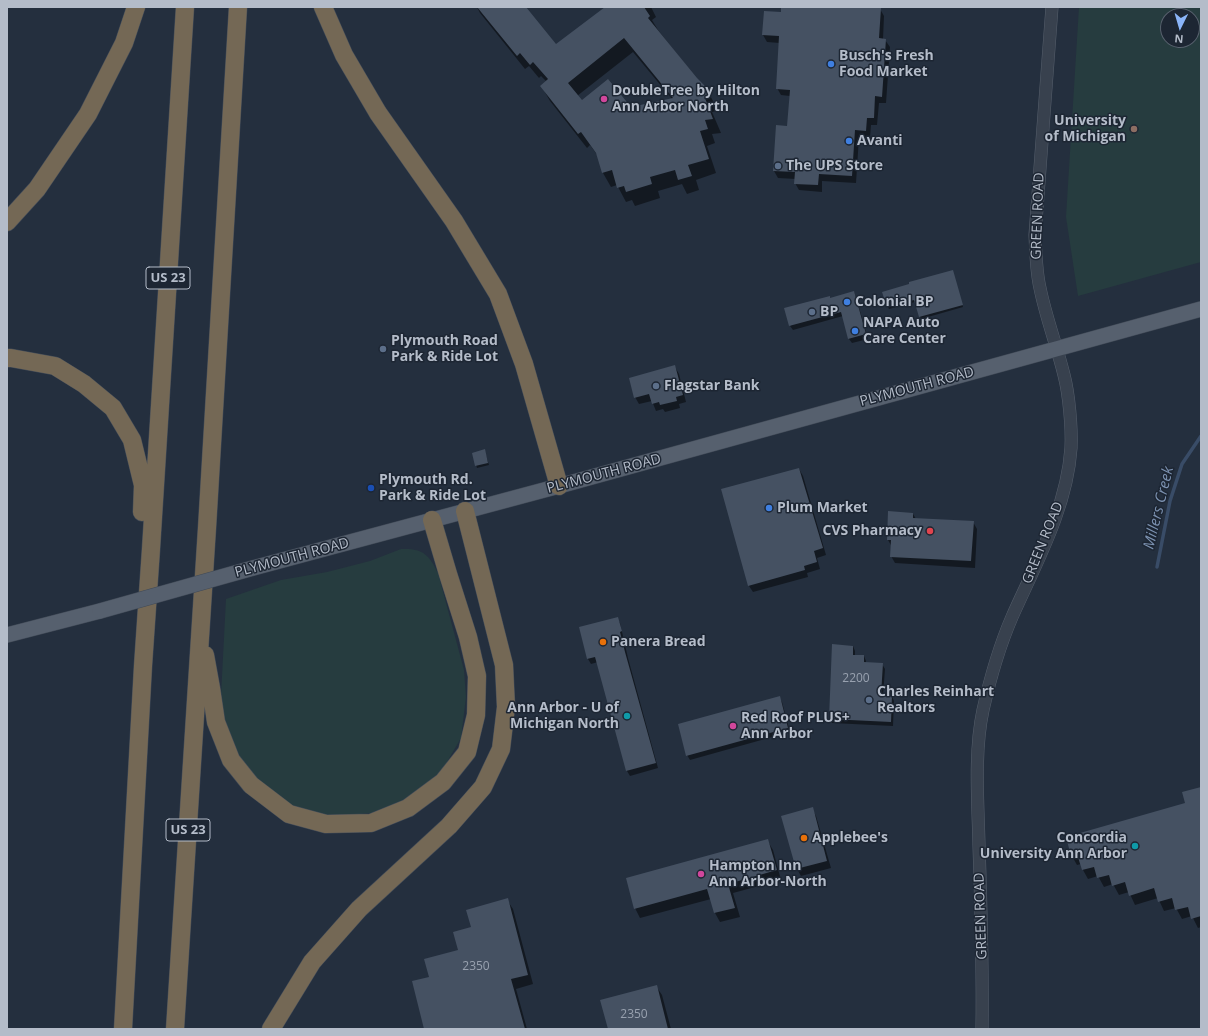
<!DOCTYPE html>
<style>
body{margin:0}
#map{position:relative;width:1208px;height:1036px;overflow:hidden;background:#242f3e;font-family:"Open Sans",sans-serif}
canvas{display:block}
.frame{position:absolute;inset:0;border:8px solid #b4bcc9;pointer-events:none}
.north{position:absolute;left:1160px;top:8px;width:40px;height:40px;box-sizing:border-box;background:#1d2633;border:1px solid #59626f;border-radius:50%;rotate:185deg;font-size:11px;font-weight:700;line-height:16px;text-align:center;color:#b4bcc9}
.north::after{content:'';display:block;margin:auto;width:14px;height:18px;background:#8ab4f8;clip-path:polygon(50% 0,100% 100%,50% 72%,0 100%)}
</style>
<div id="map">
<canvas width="1208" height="1036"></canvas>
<div class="frame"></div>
<div class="north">N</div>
</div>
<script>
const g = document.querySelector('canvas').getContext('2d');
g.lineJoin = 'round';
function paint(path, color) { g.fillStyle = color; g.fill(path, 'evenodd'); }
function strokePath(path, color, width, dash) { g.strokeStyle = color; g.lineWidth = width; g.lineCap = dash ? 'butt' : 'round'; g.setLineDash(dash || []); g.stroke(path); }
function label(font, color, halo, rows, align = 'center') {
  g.font = font + ' "Open Sans",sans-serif'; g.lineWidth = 3; g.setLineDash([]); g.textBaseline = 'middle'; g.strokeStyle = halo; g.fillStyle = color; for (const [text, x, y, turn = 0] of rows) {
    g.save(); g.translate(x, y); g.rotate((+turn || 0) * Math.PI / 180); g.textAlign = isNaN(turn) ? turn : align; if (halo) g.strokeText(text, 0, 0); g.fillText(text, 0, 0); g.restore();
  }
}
const green = new Path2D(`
 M1079 7H1201V262L1078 296 1066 217ZM1168 16H1192V40H1168Z
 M401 549C422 548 429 554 438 573L464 670 466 697 461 738 444 767 417 796 373 813 330 816 294 806 266 790 241 764 220 715 226 599 281 580 327 572 370 561Z`);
const shadow = new Path2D(`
 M477 7H524L556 46 606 7H651L656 17 652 20 658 30 696 78 705 86 713 101 716 111 712 112 721 133 712 134 715 143 707 146 716 173 696 180 699 190 687 194 682 184 658 191 660 198 635 206 632 200 626 202 617 185 611 187 603 173 598 156 590 145 587 148 550 101 542 87 547 82 541 76 539 78 529 66 525 69 480 13ZM633 52 672 99 631 108 582 101 577 96Z
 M782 7H846L880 9 884 16 883 39 885 40 890 47 886 103H879L877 125H871L870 138 859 137 856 183 822 181V192L799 190 795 183 796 179 778 178 774 171 788 127 790 96 781 95 777 88 780 43 767 42 763 35 782 13Z
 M953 273 963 307 921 319 915 302 889 309 888 307 884 293Z
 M854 292 856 297 868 339 852 343 849 339 843 316 793 330 790 326 829 297 830 299Z
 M675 367 679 374 686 402 679 404 680 408 665 412 663 409 656 411 652 401 639 404 635 397Z
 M485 452 489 465 477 468 473 454Z
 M799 469 803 476 826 555 817 558 820 569 807 573 808 577 753 592 749 586Z
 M913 514 916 519 973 522 977 529 975 568 895 563 891 556 892 547 888 540Z
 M617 618 620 623 628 658 658 768 630 776 627 771 598 662 591 664 588 659 580 628Z
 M853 646 855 651V656H864L866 661V663L882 664 885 669 883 696H892L894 701 893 726 832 723 830 718Z
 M779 697 782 702 790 732 690 760 687 755Z
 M1201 788V927L1198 928 1192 916 1182 919 1176 908 1164 911 1158 898 1135 905 1129 892 1119 895 1113 884 1104 887 1098 876 1088 879 1083 870 1081 864 1077 865 1072 856 1186 804Z
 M812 809 816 816 831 868 801 876 797 869 782 817Z
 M767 840 773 850 781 880 733 893 740 917 720 922 715 913 711 899 640 918 635 908Z
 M507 900 513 909 533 984 516 989 527 1029H425L430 977 459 951 472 928Z
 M656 986 662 995 671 1029H609Z`);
const stream = new Path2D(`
 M1157 567 1170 501 1182 464 1201 436`);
const building = new Path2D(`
 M477 7H526L556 44 605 7H644L650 16 648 18 697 78 705 86 708 97 705 98 713 119 705 120 708 129 700 131 709 159 688 165 692 176 678 180 675 170 650 177 652 184 626 192 624 186 617 188 612 170 602 173 596 153 581 132 578 134 540 86 548 79 533 62 530 65 520 53 517 56ZM624 38 673 98 631 107 608 79 582 100 568 83Z
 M781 7H861L881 8 879 38 886 39 882 97 875 96 874 118H867L866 131 855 130 852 176 819 174 818 185 794 184 795 172 773 171 776 125 787 126 790 90 776 89 779 36 762 35 764 11 781 12Z
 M953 270 963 305 919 317 914 300 887 307 882 292 909 284V282Z
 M854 291 866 334 848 339 841 312 789 326 784 308 830 296V298Z
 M675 365 683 395 676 397 677 401 660 405 659 402 652 404 649 394 634 398 629 378Z
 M485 449 488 463 475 466 472 453Z
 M799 468 823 548 814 551 817 562 804 566 805 570 748 586 721 489Z
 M888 511 913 513V518L974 521 971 561 890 557 891 540H887Z
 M618 617 622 631 620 632 625 652 656 763 626 771 595 657 587 659 579 627Z
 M832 644 853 646V655H864V662L883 663 881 695H892L891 722 829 719Z
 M780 696 788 728 686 756 678 724Z
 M1201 787V916L1191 919 1188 907 1175 910 1172 898 1158 902 1154 888 1129 896 1125 882 1112 886 1109 875 1097 878 1094 867 1082 870 1077 854 1071 856 1066 837 1185 803 1182 792Z
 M813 807 827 861 796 869 781 816Z
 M768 839 777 870 728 884 735 908 714 913 707 889 634 909 626 878Z
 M508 898 528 975 511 979 525 1029H424L412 981 429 977 424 959 458 950 453 932 471 927 466 910Z
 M657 985 668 1029H608L600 1000Z`);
const minor = new Path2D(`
 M982 1029C983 968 981 906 979 845 978 802 974 752 983 710 990 679 999 647 1012 617 1036 563 1067 508 1071 448 1072 428 1069 394 1064 375 1057 346 1046 318 1040 288 1036 271 1036 253 1035 235L1052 7`);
const major = new Path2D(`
 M253 568 559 486 1201 309
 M7 635 100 611`);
const highway = new Path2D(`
 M323 7 344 55 378 113 454 221 498 294 524 364 559 486
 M7 222 37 189 88 114 124 43 136 7
 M7 358H11L55 366 84 384 113 408 132 440 143 485 142 512
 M205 655 211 688 216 722 231 760 251 785 289 814 326 824 371 823 408 808 443 782 467 752 476 715 477 676 468 637 448 574 432 520
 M123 1029 143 666 151 549 185 7
 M175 1029 207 528 238 7
 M271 1029 312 962 359 909 449 826 483 787 501 749 506 707 504 665 465 511`);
const majorBridge = new Path2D(`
 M100 611 253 568`);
const markers = [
 [831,64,4,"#3f7fe0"],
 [604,99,4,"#d1479c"],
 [1134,129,4,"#8d6e63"],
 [849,141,4,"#3f7fe0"],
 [778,166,4,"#5c6f8a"],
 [847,302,4,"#3f7fe0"],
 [812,312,4,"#5c6f8a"],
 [855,331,4,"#3f7fe0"],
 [383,349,4,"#5c6f8a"],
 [656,386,4,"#5c6f8a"],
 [371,488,4,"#1a4fb4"],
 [769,508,4,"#3f7fe0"],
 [930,531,4,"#e0444e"],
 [603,642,4,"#e8710a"],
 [869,700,4,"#5c6f8a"],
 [627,716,4,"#0f9aa8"],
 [733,726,4,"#d1479c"],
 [804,838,4,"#e8710a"],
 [1135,846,4,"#0f9aa8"],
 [701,874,4,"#d1479c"]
];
const numberNames = [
 ["2200",856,679],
 ["2350",476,967],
 ["2350",634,1015]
];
const shields = [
 [168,278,44],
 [188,830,44]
];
const shieldNames = [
 ["US 23",168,278],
 ["US 23",188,830]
];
const poiNames = [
 ["Busch's Fresh",839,56],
 ["Food Market",839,72],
 ["DoubleTree by Hilton",612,91],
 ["Ann Arbor North",612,107],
 ["University",1126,121,"right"],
 ["of Michigan",1126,137,"right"],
 ["Avanti",857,141],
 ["The UPS Store",786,166],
 ["Colonial BP",855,302],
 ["BP",820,312],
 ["NAPA Auto",863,323],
 ["Care Center",863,339],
 ["Plymouth Road",391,341],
 ["Park & Ride Lot",391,357],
 ["Flagstar Bank",664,386],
 ["Plymouth Rd.",379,480],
 ["Park & Ride Lot",379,496],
 ["Plum Market",777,508],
 ["CVS Pharmacy",922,531,"right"],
 ["Panera Bread",611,642],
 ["Charles Reinhart",877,692],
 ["Realtors",877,708],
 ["Ann Arbor - U of",619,708,"right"],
 ["Michigan North",619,724,"right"],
 ["Red Roof PLUS+",741,718],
 ["Ann Arbor",741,734],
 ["Applebee's",812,838],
 ["Concordia",1127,838,"right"],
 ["University Ann Arbor",1127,854,"right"],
 ["Hampton Inn",709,866],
 ["Ann Arbor-North",709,882]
];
const streetNames = [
 ["GREEN ROAD",1038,216,-88],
 ["PLYMOUTH ROAD",917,387,-15],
 ["PLYMOUTH ROAD",604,474,-15],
 ["GREEN ROAD",1043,543,-68],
 ["PLYMOUTH ROAD",292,558,-15],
 ["GREEN ROAD",981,916,-92]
];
const waterNames = [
 ["Millers Creek",1159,508,-76]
];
paint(green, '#263c3f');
paint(shadow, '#0007');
strokePath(stream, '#394c67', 3.5);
paint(building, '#455162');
strokePath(minor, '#565f6c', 13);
strokePath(major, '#414a57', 16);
strokePath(highway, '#434c59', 19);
strokePath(minor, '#38414e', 12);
strokePath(major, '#56606e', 15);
strokePath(highway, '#746855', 18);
strokePath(majorBridge, '#414a57', 16, []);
strokePath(majorBridge, '#56606e', 15);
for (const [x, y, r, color] of markers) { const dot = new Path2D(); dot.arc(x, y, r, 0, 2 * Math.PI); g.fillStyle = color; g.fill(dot); strokePath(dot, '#1d2633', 1.5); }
label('12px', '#98a1af', null, numberNames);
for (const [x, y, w] of shields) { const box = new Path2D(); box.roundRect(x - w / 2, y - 11, w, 22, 3); g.fillStyle = '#1d2633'; g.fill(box); strokePath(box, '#b4bcc9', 1); }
label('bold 13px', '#b4bcc9', null, shieldNames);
label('bold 14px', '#b4bcc9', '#1d2633', poiNames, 'left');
label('14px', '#b4bcc9', '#1d2633', streetNames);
label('italic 15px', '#7c92b1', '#1d2633', waterNames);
</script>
